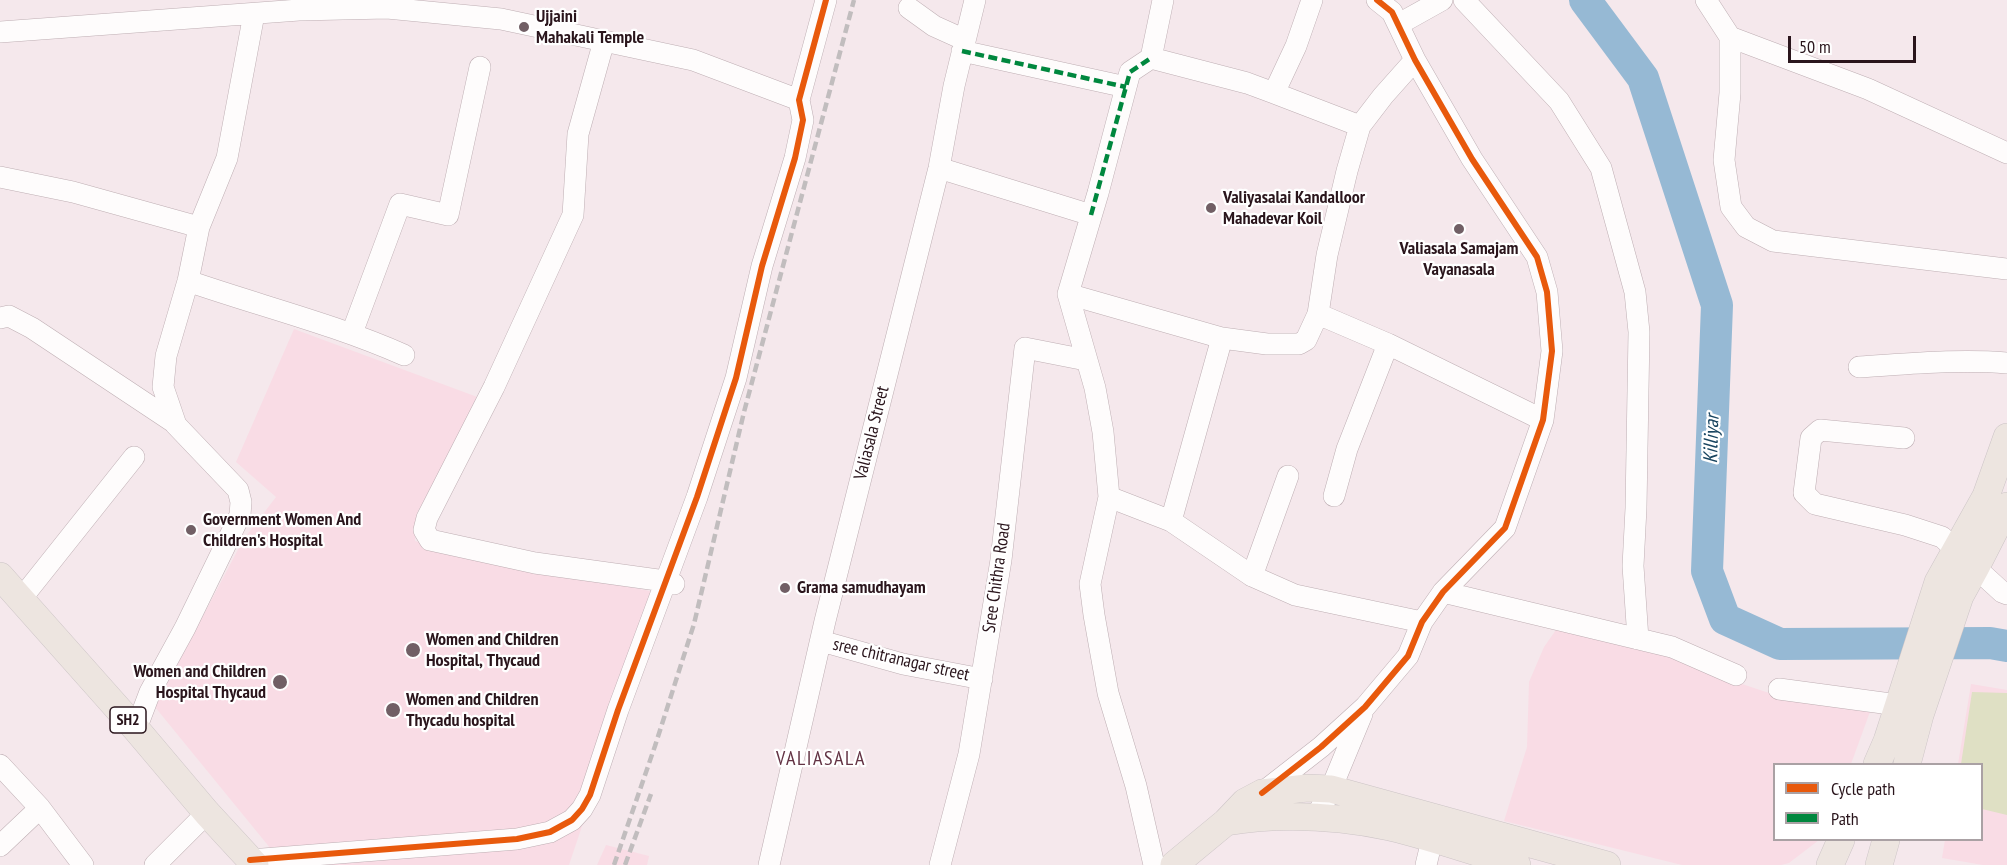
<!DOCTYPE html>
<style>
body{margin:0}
#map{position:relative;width:2007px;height:865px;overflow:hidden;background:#f5e8ec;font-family:"PT Sans Narrow",sans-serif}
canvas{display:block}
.legend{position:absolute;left:1773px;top:763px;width:210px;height:78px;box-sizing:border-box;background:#fff;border:2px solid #aaa1a4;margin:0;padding:8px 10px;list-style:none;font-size:18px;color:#2a151c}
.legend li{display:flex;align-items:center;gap:12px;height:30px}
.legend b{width:30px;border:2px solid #aaa1a4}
.scale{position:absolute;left:1788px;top:36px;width:128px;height:27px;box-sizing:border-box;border:3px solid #2a151c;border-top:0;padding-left:8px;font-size:18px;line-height:21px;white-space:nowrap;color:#2a151c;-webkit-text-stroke:4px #fff;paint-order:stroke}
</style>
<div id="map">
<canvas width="2007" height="865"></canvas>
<ul class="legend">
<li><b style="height:8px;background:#e8590c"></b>Cycle path</li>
<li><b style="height:8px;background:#00873e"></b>Path</li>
</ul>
<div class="scale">50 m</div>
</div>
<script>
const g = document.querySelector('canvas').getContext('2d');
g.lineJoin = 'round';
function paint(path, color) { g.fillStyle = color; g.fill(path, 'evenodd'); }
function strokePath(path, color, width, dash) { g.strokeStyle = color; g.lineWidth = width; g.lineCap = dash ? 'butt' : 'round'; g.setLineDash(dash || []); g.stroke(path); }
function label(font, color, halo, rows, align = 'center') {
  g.font = font + ' "PT Sans Narrow",sans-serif'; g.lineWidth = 4.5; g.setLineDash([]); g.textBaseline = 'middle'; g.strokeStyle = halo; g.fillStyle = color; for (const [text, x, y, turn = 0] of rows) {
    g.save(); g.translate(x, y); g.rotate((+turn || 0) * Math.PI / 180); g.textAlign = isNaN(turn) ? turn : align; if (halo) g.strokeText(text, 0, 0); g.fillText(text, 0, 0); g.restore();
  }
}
const built = new Path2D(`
 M294 329 480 398 417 513 415 541 473 556 660 593 569 865H284L155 707 243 540 276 497 236 462Z
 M1558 627 1665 652 1727 679 1787 699 1871 709 1851 764H1774V840H1819L1789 863 1781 865H1682L1504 821 1527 747 1529 682 1544 647Z
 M1971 684 2007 690V865H1983L1942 858 1945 840H1982V764H1958Z
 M606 845 649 856 647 865H597Z`);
const green = new Path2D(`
 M1972 692 2007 693V815L1982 809V764H1961Z`);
const river = new Path2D(`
 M1585 0 1643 78 1717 305 1707 571 1725 619 1780 644 1990 643 2007 646`);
const minor = new Path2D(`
 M1163 0 1151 58 1130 72 1098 193 1068 294 1095 388 1103 432 1109 497 1171 521 1252 576 1295 595 1422 622
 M1464 0 1559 101 1601 168 1635 292 1639 332 1636 508 1633 566 1638 639
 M1706 0 1730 37 1868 89 2007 153
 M909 8 934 26 965 40
 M1399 24 1442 0
 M0 32 299 10 387 8 501 19 693 60 799 100
 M1730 37V93L1724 160 1731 207 1746 227 1773 241 2007 269
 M604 41 578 134 573 215 494 387 427 518 424 530 430 540 535 563 665 581 674 584
 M962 51 1126 87
 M1151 58 1247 83 1274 93 1296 46 1312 0
 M1274 93 1360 126
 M939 168 1091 215
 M0 177 73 192 199 227
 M188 281C260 306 334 324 404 355
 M1068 294 1222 338 1171 521
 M1318 314 1388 344 1543 420
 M0 318 9 316 32 328 175 423
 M352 333 400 204 448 215 480 67
 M1222 338 1267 344H1299L1306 340 1318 314 1327 255 1347 171 1360 126 1383 96 1415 60
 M1859 367C1908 364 1958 359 2007 363
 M1904 438 1820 430 1811 438 1804 493 1815 504 1905 525 1942 537 2002 592 2007 594
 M1334 496 1347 449 1388 344
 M1109 497 1090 584 1094 615 1108 693 1136 786 1154 865
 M1252 576 1288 476
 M1443 592 1672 647 1736 675
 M21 599 134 457
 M821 641 903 664 982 679
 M1779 689 1898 705
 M136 729 150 692 185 628 240 515 241 502 238 490 176 425 163 387 166 356 188 281 199 227 227 158 254 14
 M0 765 40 808 83 865
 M1262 793 1321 747 1365 707 1408 656 1422 622 1443 592 1505 528 1543 420 1552 351 1547 292 1537 257 1472 159 1415 60 1392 12 1377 0
 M1316 817 1331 789 1362 714
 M0 846 40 808
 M250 860 517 839 550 832 572 820 582 809 590 795 618 710 697 497 736 378 762 266 795 158 803 120 799 100 826 0
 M155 865 207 813
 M769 865 825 621 939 168 954 86 975 0
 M940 865 969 754 1001 560 1025 348 1086 360
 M1426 865 1432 840`);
const major = new Path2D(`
 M0 576 136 729 207 813 255 865
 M1877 764 1887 741 1938 582 1986 496 2007 437
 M1907 764 1920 715 1960 596 1976 567 2007 506
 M1226 822C1280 813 1337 816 1390 827 1433 837 1475 852 1517 865
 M1174 865 1226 822 1245 802 1262 793 1307 788 1331 789 1607 865
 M1830 865 1841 840
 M1879 865 1886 840`);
const rail = new Path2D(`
 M614 865 655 746 694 624 744 412 854 0
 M625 865 651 794`);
const quiet = new Path2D(`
 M962 51 1126 87
 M1091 215 1130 72 1151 58`);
const cycleway = new Path2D(`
 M1262 793 1321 747 1365 707 1408 656 1422 622 1443 592 1505 528 1543 420 1552 351 1547 292 1537 257 1472 159 1415 60 1392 12 1377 0
 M250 860 517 839 550 832 572 820 582 809 590 795 618 710 697 497 736 378 762 266 795 158 803 120 799 100 826 0`);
const markers = [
 [524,27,6,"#715f65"],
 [1211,208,6,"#715f65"],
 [1459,229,6,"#715f65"],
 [191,530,6,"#715f65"],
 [785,588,6,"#715f65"],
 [413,650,8,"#715f65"],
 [280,682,8,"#715f65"],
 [393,710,8,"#715f65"]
];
const shields = [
 [128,720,36]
];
const shieldNames = [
 ["SH2",128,720]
];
const poiNames = [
 ["Ujjaini",536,17],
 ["Mahakali Temple",536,38],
 ["Valiyasalai Kandalloor",1223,198],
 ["Mahadevar Koil",1223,219],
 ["Valiasala Samajam",1459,249,"center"],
 ["Vayanasala",1459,270,"center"],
 ["Government Women And",203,520],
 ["Children's Hospital",203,541],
 ["Grama samudhayam",797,588],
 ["Women and Children",426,640],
 ["Hospital, Thycaud",426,661],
 ["Women and Children",266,672,"right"],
 ["Hospital Thycaud",266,693,"right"],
 ["Women and Children",406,700],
 ["Thycadu hospital",406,721]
];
const streetNames = [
 ["Valiasala Street",872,433,-76],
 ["Sree Chithra Road",997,578,-82],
 ["sree chitranagar street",901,660,13]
];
const waterNames = [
 ["Killiyar",1712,439,-88]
];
const neighbourhoodNames = [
 ["VALIASALA",821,759]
];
paint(built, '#f9dce5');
paint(green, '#dfe0c4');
strokePath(river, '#96b9d4', 32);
strokePath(minor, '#beaeb3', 22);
strokePath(major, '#ccc4c6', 28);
strokePath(minor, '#fefcfc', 21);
strokePath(major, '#ede5e0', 27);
strokePath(rail, '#c1bdbe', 4.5, [9, 4.5]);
strokePath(quiet, '#00873e', 4.5, [9, 4.5]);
strokePath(cycleway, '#e8590c', 6);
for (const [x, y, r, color] of markers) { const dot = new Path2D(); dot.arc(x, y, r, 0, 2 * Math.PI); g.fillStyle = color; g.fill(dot); strokePath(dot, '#fff', 2); }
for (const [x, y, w] of shields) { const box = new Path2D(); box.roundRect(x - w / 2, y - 13, w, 26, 4.5); g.fillStyle = '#fff'; g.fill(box); strokePath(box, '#2a151c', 1.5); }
label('bold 16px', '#2a151c', null, shieldNames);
label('bold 18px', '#2a151c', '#fff', poiNames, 'left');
label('18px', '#2a151c', '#fff', streetNames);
label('italic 20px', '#18445f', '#fff', waterNames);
g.letterSpacing = '1.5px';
label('20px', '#633344', '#fff', neighbourhoodNames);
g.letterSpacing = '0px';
</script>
